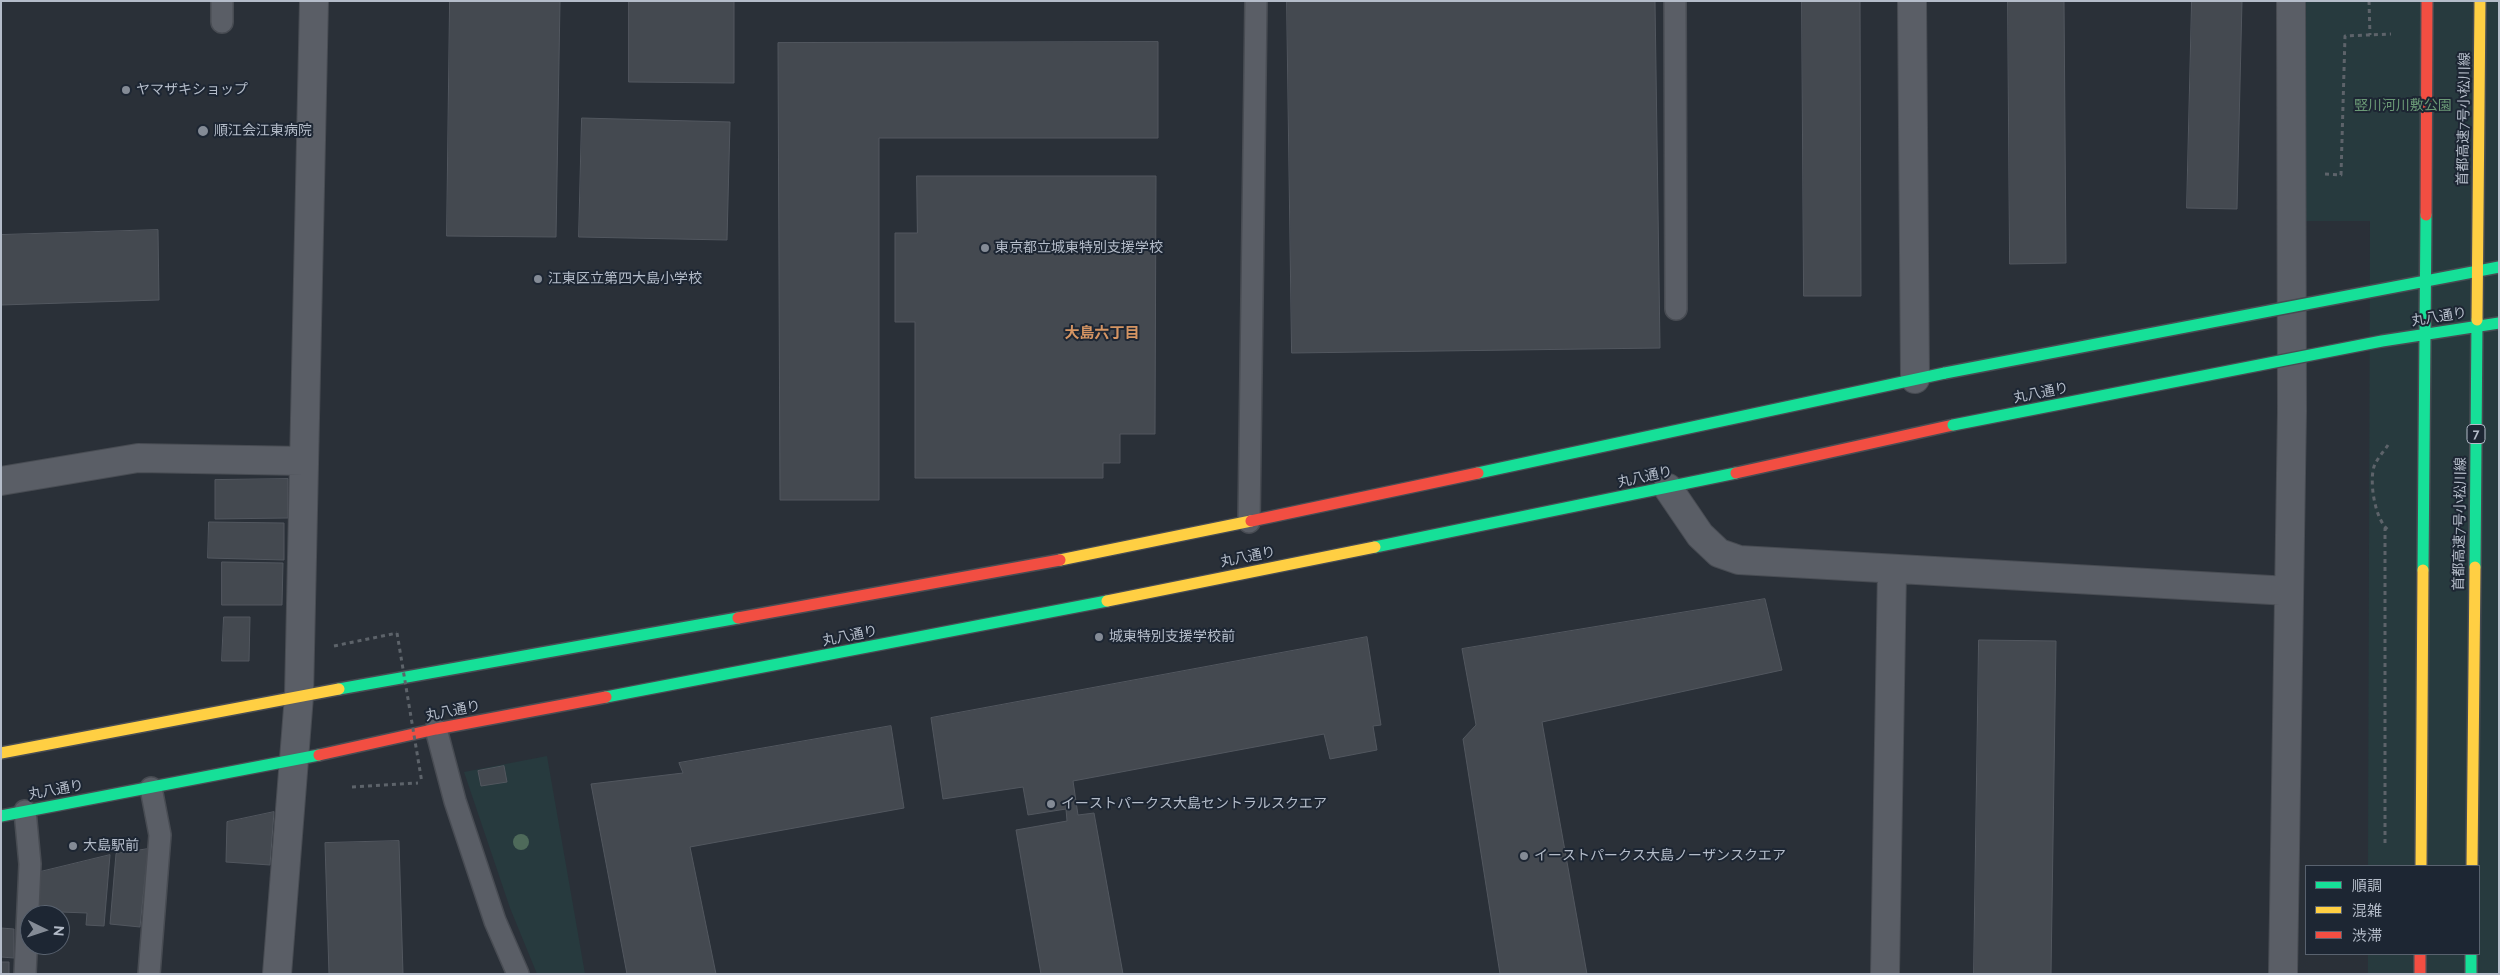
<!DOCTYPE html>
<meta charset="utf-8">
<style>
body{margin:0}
#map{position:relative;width:2500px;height:975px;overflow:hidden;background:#2a3038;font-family:Raleway,"Noto Sans JP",sans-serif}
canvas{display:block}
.frame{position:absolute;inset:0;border:2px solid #b4bcc9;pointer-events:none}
.legend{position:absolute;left:2305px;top:865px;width:175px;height:90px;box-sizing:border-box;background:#1d2633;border:1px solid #59626f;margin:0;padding:6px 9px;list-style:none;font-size:15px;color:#b4bcc9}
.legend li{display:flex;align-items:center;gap:10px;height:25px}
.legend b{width:25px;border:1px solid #59626f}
.north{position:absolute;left:20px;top:905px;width:50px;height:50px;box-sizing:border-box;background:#1d2633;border:1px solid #59626f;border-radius:50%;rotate:94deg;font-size:14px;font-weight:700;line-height:20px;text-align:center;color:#b4bcc9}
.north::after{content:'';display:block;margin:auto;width:18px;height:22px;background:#848b96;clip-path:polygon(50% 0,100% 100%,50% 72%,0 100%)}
</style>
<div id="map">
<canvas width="2500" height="975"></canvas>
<div class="frame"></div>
<ul class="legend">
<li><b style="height:6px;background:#16e098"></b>順調</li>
<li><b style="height:6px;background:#ffcf43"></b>混雑</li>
<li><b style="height:6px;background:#f24e42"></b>渋滞</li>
</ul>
<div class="north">N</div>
</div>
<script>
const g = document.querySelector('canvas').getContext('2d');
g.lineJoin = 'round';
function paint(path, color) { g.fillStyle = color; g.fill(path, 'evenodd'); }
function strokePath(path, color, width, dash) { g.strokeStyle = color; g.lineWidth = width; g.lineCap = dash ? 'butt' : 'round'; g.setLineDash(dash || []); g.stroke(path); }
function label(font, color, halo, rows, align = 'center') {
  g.font = font + ' Raleway,"Noto Sans JP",sans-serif'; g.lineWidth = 4; g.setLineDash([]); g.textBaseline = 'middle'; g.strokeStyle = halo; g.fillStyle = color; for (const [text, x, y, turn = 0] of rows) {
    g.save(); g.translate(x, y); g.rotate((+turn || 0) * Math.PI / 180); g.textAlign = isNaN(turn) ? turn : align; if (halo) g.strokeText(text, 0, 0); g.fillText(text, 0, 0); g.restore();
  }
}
const green = new Path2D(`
 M2306 1H2499V974H2368V954H2479V866H2368L2370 221H2306Z
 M547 756 585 974H537L510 908 464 772Z`);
const building = new Path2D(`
 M450 1H560L556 237 447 236Z
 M629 1H734V83L629 82Z
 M1287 1H1655L1660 348 1292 353Z
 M1802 1H1860L1861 296H1804Z
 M2008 1H2064L2066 263 2010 264Z
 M2192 1H2242L2237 209 2187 208Z
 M1158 42V138H879V500H780L778 43Z
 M582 118 730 122 727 240 579 237Z
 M917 176H1156L1155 434H1120V463H1103V478H915V322H895V233H917Z
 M158 230 159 300 1 305V235Z
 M288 479V518L215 519V480Z
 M209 522 284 523V560L208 558Z
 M222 562 283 563 282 605H222Z
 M1765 599 1782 670 1542 722 1587 974H1500L1463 739 1476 725 1462 649Z
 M224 617H250L249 661H222Z
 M1367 637 1381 725 1373 726 1377 750 1330 759 1324 734 1073 781 1078 815 1094 813 1123 974H1041L1016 830 1067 821 1066 809 1028 815 1023 787 943 799 931 718Z
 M1979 640 2056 641 2051 974H1974Z
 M891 726 904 808 690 847 716 974H627L591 784 683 773 679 763Z
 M504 766 507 782 481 786 478 771Z
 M274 812 270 865 226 862 227 822Z
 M399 841 403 974H329L325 843Z
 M148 849 140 927 110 924 116 854Z
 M110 855 104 926 86 925 87 913 35 911 36 873Z
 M1 928 14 929V958L1 957Z
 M1 962H9V974H1Z`);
const path = new Path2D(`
 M2369 1 2370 35
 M2325 174 2341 175 2345 36 2391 34
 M2388 445C2384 451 2378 458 2375 464 2368 479 2375 523 2390 531
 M334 646 397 633
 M352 787 418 783
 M2385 843V528`);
const lane = new Path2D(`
 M1675 1 1676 309
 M222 22V1
 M1249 522 1256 1
 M436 729 455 801 495 921 518 974
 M25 811 30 864 25 974
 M149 974 160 835 151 788`);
const street = new Path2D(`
 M1912 1 1915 379
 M1 481 138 458 303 461
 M1668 488 1700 535 1719 553 1739 560 2289 591
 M277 974 299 696 314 1
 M1885 974 1892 570
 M2283 974 2292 411 2291 1`);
const fast = new Path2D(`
 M1478 473 1945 373
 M1375 547 1736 473
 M339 689 738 618
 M606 697 1107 601
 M1 816 319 755
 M2471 954V974`);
const slow = new Path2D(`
 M1060 560 1251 521
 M1107 601 1375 547
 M1 753 339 689`);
const jam = new Path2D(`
 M1736 473 1953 425
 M1251 521 1478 473
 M738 618 1060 560
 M319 755 436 729 606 697
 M2420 954V974`);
const pathBridge = new Path2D(`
 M397 633 422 783`);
const fastBridge = new Path2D(`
 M1945 373 2499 267
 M1953 425 2382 341 2499 323
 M2475 567 2477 320
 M2423 570 2426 215`);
const slowBridge = new Path2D(`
 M2477 320 2480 1
 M2421 866 2423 570
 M2472 866 2475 567`);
const jamBridge = new Path2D(`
 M2426 215 2427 1`);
const trees = [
 [521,842]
];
const markers = [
 [126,90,5,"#848b96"],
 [203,131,6,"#848b96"],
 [985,248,5,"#848b96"],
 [538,279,5,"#848b96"],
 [1099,637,5,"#848b96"],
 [1051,804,5,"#848b96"],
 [73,846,5,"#848b96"],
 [1524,856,5,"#848b96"]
];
const shields = [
 [2476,434,18]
];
const shieldNames = [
 ["7",2476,434]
];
const poiNames = [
 ["ヤマザキショップ",136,90],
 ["順江会江東病院",214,131],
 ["東京都立城東特別支援学校",995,248],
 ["江東区立第四大島小学校",548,279],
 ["城東特別支援学校前",1109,637],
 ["イーストパークス大島セントラルスクエア",1061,804],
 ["大島駅前",83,846],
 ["イーストパークス大島ノーザンスクエア",1534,856]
];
const parkNames = [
 ["竪川河川敷公園",2403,106]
];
const streetNames = [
 ["首都高速7号小松川線",2464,119,-89],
 ["丸八通り",2439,317,-9],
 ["丸八通り",2041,393,-11],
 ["丸八通り",1645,477,-12],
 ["首都高速7号小松川線",2460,524,-89],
 ["丸八通り",1248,557,-11],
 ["丸八通り",850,636,-11],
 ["丸八通り",453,711,-11],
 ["丸八通り",56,790,-10]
];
const neighbourhoodNames = [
 ["大島六丁目",1102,333]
];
paint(green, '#273a3e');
paint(building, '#444950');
strokePath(building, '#52575f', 1);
strokePath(lane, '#484c53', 24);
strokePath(street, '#484c53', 30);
strokePath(fast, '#484c53', 14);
strokePath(slow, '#484c53', 14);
strokePath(jam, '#484c53', 14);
strokePath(path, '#5d636a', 3, [4, 4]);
strokePath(lane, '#5a5e66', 21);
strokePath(street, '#5a5e66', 28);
strokePath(fast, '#16e098', 11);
strokePath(slow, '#ffcf43', 11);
strokePath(jam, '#f24e42', 11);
strokePath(fastBridge, '#484c53', 14, []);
strokePath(slowBridge, '#484c53', 14, []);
strokePath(jamBridge, '#484c53', 14, []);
strokePath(pathBridge, '#5d636a', 3, [4, 4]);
strokePath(fastBridge, '#16e098', 11);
strokePath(slowBridge, '#ffcf43', 11);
strokePath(jamBridge, '#f24e42', 11);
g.fillStyle = '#4e6a5a';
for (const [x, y] of trees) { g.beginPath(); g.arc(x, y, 8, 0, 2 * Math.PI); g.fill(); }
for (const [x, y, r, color] of markers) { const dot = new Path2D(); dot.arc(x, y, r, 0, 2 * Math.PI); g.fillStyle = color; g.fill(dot); strokePath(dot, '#1d2633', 2); }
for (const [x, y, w] of shields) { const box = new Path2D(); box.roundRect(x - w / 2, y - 9.5, w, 19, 4); g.fillStyle = '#1d2633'; g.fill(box); strokePath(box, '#b4bcc9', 1); }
label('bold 12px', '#b4bcc9', null, shieldNames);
label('14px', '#b4bcc9', '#1d2633', poiNames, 'left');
label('14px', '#6b9a76', '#1d2633', parkNames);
label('14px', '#b4bcc9', '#1d2633', streetNames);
label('bold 15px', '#d59563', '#1d2633', neighbourhoodNames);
</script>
